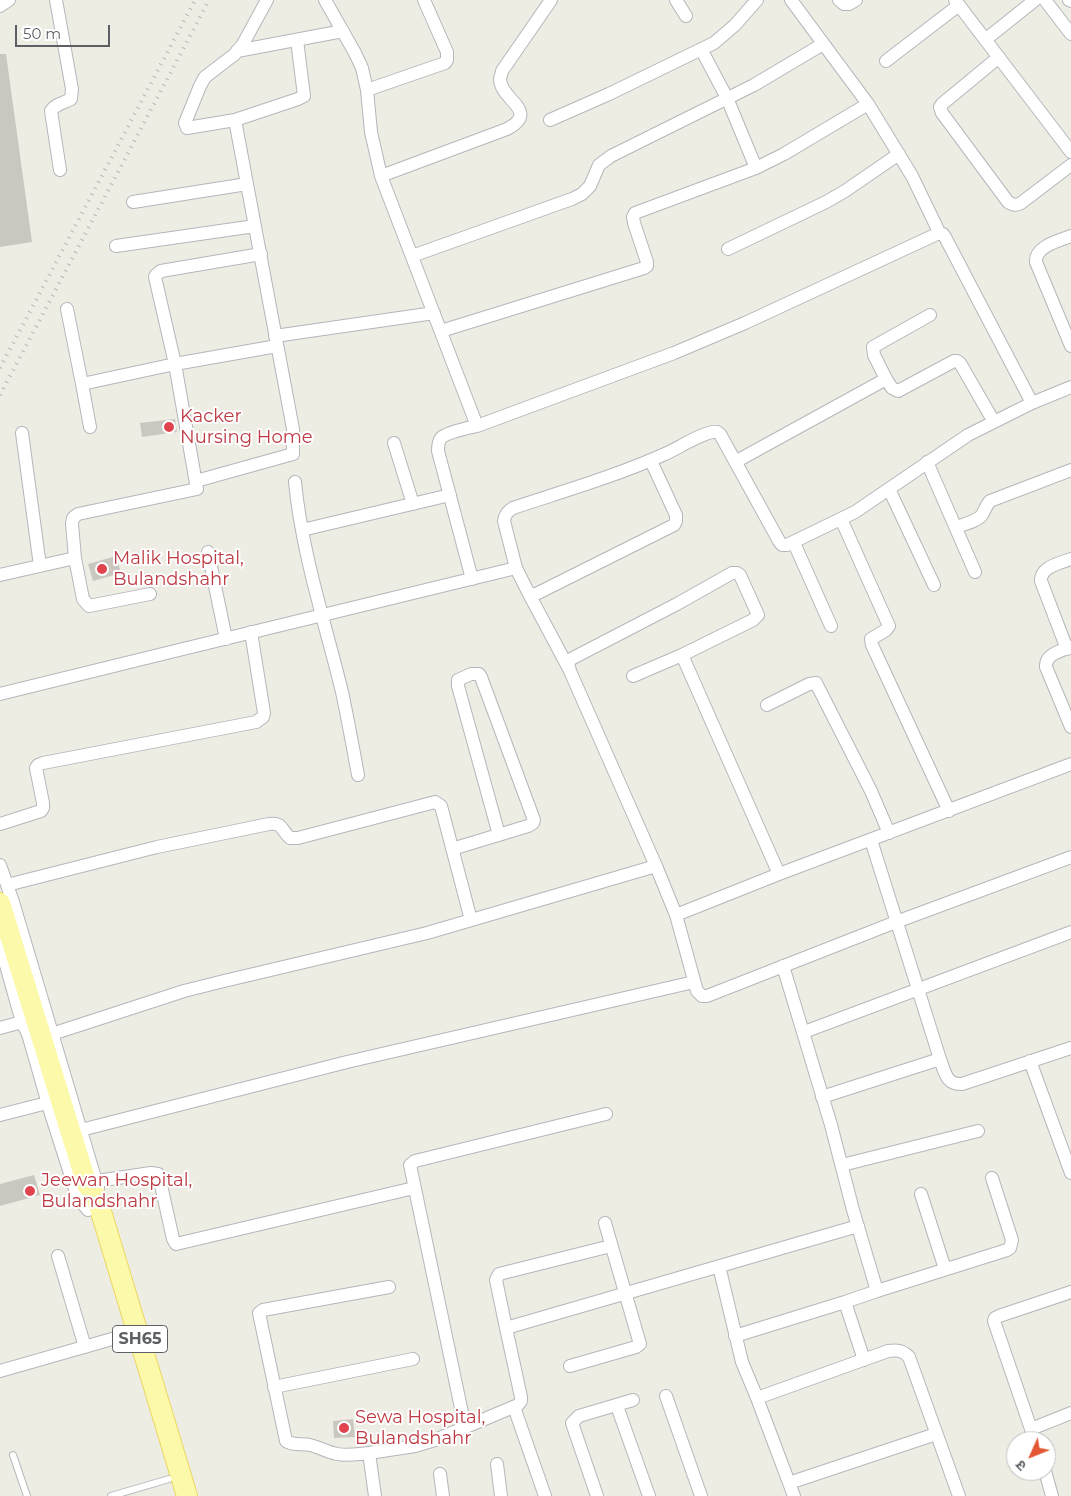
<!DOCTYPE html>
<meta charset="utf-8">
<style>
body{margin:0}
#map{position:relative;width:1071px;height:1496px;overflow:hidden;background:#eeede4;font-family:Montserrat,"Noto Sans Devanagari",sans-serif}
canvas{display:block}
.north{position:absolute;left:1006px;top:1431px;width:50px;height:50px;box-sizing:border-box;background:#fff;border:1px solid #bebfc1;border-radius:50%;rotate:226deg;font-size:14px;font-weight:700;line-height:20px;text-align:center;color:#5c5f64}
.north::after{content:'';display:block;margin:auto;width:18px;height:22px;background:#e35735;clip-path:polygon(50% 0,100% 100%,50% 72%,0 100%)}
.scale{position:absolute;left:15px;top:25px;width:95px;height:22px;box-sizing:border-box;border:2px solid #5c5f64;border-top:0;padding-left:6px;font-size:15px;line-height:18px;white-space:nowrap;color:#5c5f64;-webkit-text-stroke:4px #fff;paint-order:stroke}
</style>
<div id="map">
<canvas width="1071" height="1496"></canvas>
<div class="north">उ</div>
<div class="scale">50 m</div>
</div>
<script>
const g = document.querySelector('canvas').getContext('2d');
g.lineJoin = 'round';
function paint(path, color) { g.fillStyle = color; g.fill(path, 'evenodd'); }
function strokePath(path, color, width, dash) { g.strokeStyle = color; g.lineWidth = width; g.lineCap = dash ? 'butt' : 'round'; g.setLineDash(dash || []); g.stroke(path); }
function label(font, color, halo, rows, align = 'center') {
  g.font = font + ' Montserrat,sans-serif'; g.lineWidth = 4; g.setLineDash([]); g.textBaseline = 'middle'; g.strokeStyle = halo; g.fillStyle = color; for (const [text, x, y, turn = 0] of rows) {
    g.save(); g.translate(x, y); g.rotate((+turn || 0) * Math.PI / 180); g.textAlign = isNaN(turn) ? turn : align; if (halo) g.strokeText(text, 0, 0); g.fillText(text, 0, 0); g.restore();
  }
}
const building = new Path2D(`
 M0 54H6L32 242 0 247Z
 M175 419 177 432 142 437 140 423Z
 M116 556 121 573 93 581 88 564Z
 M34 1175 40 1195 0 1206V1184Z
 M353 1419 355 1437 334 1438 333 1421Z`);
const service = new Path2D(`
 M13 1455 27 1496
 M111 1496 169 1479`);
const minor = new Path2D(`
 M56 0 72 89 71 99C64 103 55 104 51 111L60 170
 M325 0 355 53 362 68 367 90 371 132 381 176 477 426
 M676 0 686 16
 M791 0 868 104 912 176 940 234
 M839 0 844 4H849L856 0
 M955 0 1071 152
 M1045 0 1071 34
 M1069 0 1071 1
 M0 6 9 0
 M985 40 1035 0
 M701 49 727 98 756 168
 M237 51 343 31
 M999 57 942 104 940 107 942 113 1008 202C1013 205 1016 206 1021 203L1071 165
 M886 61 959 5
 M367 90 445 63 447 60V52L424 0
 M235 120 298 99 304 96 297 40
 M550 120 609 94 714 43 735 25 757 0
 M381 176 507 129C541 111 500 100 500 79 500 77 502 74 502 71L551 0
 M133 202 247 184
 M1071 236C1059 241 1035 246 1036 262L1071 346
 M116 246 255 226
 M728 249 826 202 845 191 899 154
 M412 256 572 199 582 194 590 186 599 165 611 156 754 85 823 44
 M67 309 82 384
 M441 331 644 268 647 266V262L634 223 633 217 635 213 756 168 784 154 868 104
 M275 336 434 313
 M886 379 874 355 873 347 930 315
 M90 427 82 384 175 364 277 346
 M22 433 40 566
 M394 443 413 504
 M651 461 676 515V521L674 525 536 594H529L516 568 504 521C505 514 508 511 513 508 564 491 616 476 665 454 677 449 706 430 717 432L720 434 779 541 782 545H787L855 512 968 435 1032 403 1071 387
 M735 462 886 379 892 388 898 391 954 361H957L960 363 994 422
 M927 462 975 572
 M196 481 293 454V429L235 120 187 128 185 123 200 86 205 77 235 54 243 44 267 0
 M295 482C302 554 325 622 342 692 348 720 353 748 358 775
 M889 489 934 585
 M841 519 889 626 886 630 871 639 872 645 949 811
 M956 527C964 524 976 522 982 515 985 510 986 505 990 501L1071 470
 M302 530 450 495
 M794 543 831 626
 M208 552 226 639
 M75 558 83 599 89 606 150 594
 M0 575 75 558 72 524 73 518 78 514 197 489 175 364 155 277 156 275 161 271 261 254
 M472 579 438 451C438 447 438 442 441 438 447 432 468 428 477 426L674 353 745 323 937 234H943L945 237 1032 403
 M529 594 569 669
 M1071 647C1061 651 1045 654 1046 667L1071 727
 M1067 649 1041 581C1040 567 1060 563 1071 559
 M633 676 682 655
 M0 694C172 652 343 609 516 568
 M767 705 809 684 816 683 871 791 889 833
 M0 824 41 811 43 808V803L36 768 38 765 43 763 256 722 263 717 264 713 251 632
 M871 840 940 1059
 M452 849 528 826 533 823 534 820 481 677 479 674H471L458 680V686L499 835
 M0 865 13 902 98 1188
 M779 874 682 655 753 620 758 615 740 575 737 573H732L677 604 571 659 568 662 570 671 656 866 676 915 697 991 702 996H707L896 922 1071 857
 M7 885 157 847 269 824C283 822 281 830 290 838H298L435 802 441 806 471 920
 M676 915 779 874 1071 764
 M0 944 22 1022 28 1034 51 1114 75 1189 79 1199 88 1210
 M783 966 831 1125 853 1210 877 1291 845 1302 864 1360
 M0 1028 22 1022
 M804 1032 1071 932
 M52 1034 184 991 224 981 427 933 656 866
 M1030 1061 1071 1173
 M822 1097 940 1059C945 1072 946 1085 962 1084L1071 1048
 M0 1115 47 1103
 M81 1130 347 1062 694 982
 M842 1165 978 1131
 M97 1181 151 1173 158 1174 159 1176 173 1239 176 1244 414 1188
 M921 1194 945 1269
 M58 1256 85 1347
 M719 1266 742 1362 757 1398
 M877 1291 1007 1250 1010 1248 1012 1240 992 1178
 M506 1328 496 1280 499 1274 611 1246
 M735 1336 845 1302
 M570 1366 636 1347 640 1344 605 1223
 M0 1371 126 1335
 M274 1387 413 1359
 M666 1396 701 1496
 M617 1406 649 1496
 M514 1407 545 1496
 M465 1427 410 1165 415 1161 606 1114
 M1031 1429 994 1321 995 1318 999 1316 1071 1292
 M1035 1441 1031 1429 1071 1413
 M369 1453C358 1454 347 1456 337 1454 327 1452 319 1447 310 1445 302 1443 293 1446 286 1441L259 1313 263 1310 389 1287
 M497 1464 501 1496
 M1045 1471 1052 1496
 M440 1474 443 1496
 M789 1483 936 1434
 M375 1496 369 1453 415 1446 435 1440 518 1405 521 1401V1397L506 1328 858 1226
 M597 1496 572 1423 579 1416 633 1400
 M794 1496 757 1398 888 1351C897 1350 903 1350 909 1357L959 1496`);
const primary = new Path2D(`
 M0 903 87 1185 93 1192 99 1205 187 1496`);
const rail = new Path2D(`
 M0 368 195 0
 M0 395 209 0`);
const markers = [
 [169,427,6,"#e0444e"],
 [102,569,6,"#e0444e"],
 [30,1191,6,"#e0444e"],
 [344,1428,6,"#e0444e"]
];
const shields = [
 [140,1339,55]
];
const shieldNames = [
 ["SH65",140,1339]
];
const healthNames = [
 ["Kacker",180,417],
 ["Nursing Home",180,438],
 ["Malik Hospital,",113,559],
 ["Bulandshahr",113,580],
 ["Jeewan Hospital,",41,1181],
 ["Bulandshahr",41,1202],
 ["Sewa Hospital,",355,1418],
 ["Bulandshahr",355,1439]
];
paint(building, '#cac7c1');
strokePath(service, '#b5b6bb', 8);
strokePath(minor, '#b5b6bb', 14);
strokePath(primary, '#ecd65f', 22);
strokePath(service, '#fff', 6);
strokePath(minor, '#fff', 12);
strokePath(primary, '#fcf9ab', 20);
strokePath(rail, '#b5b6b6', 4, [1, 6]);
for (const [x, y, r, color] of markers) { const dot = new Path2D(); dot.arc(x, y, r, 0, 2 * Math.PI); g.fillStyle = color; g.fill(dot); strokePath(dot, '#fff', 2); }
for (const [x, y, w] of shields) { const box = new Path2D(); box.roundRect(x - w / 2, y - 13.5, w, 27, 4); g.fillStyle = '#fff'; g.fill(box); strokePath(box, '#5c5f64', 1); }
label('bold 16px', '#5c5f64', null, shieldNames);
label('18px', '#be3a42', '#fff', healthNames, 'left');
</script>
